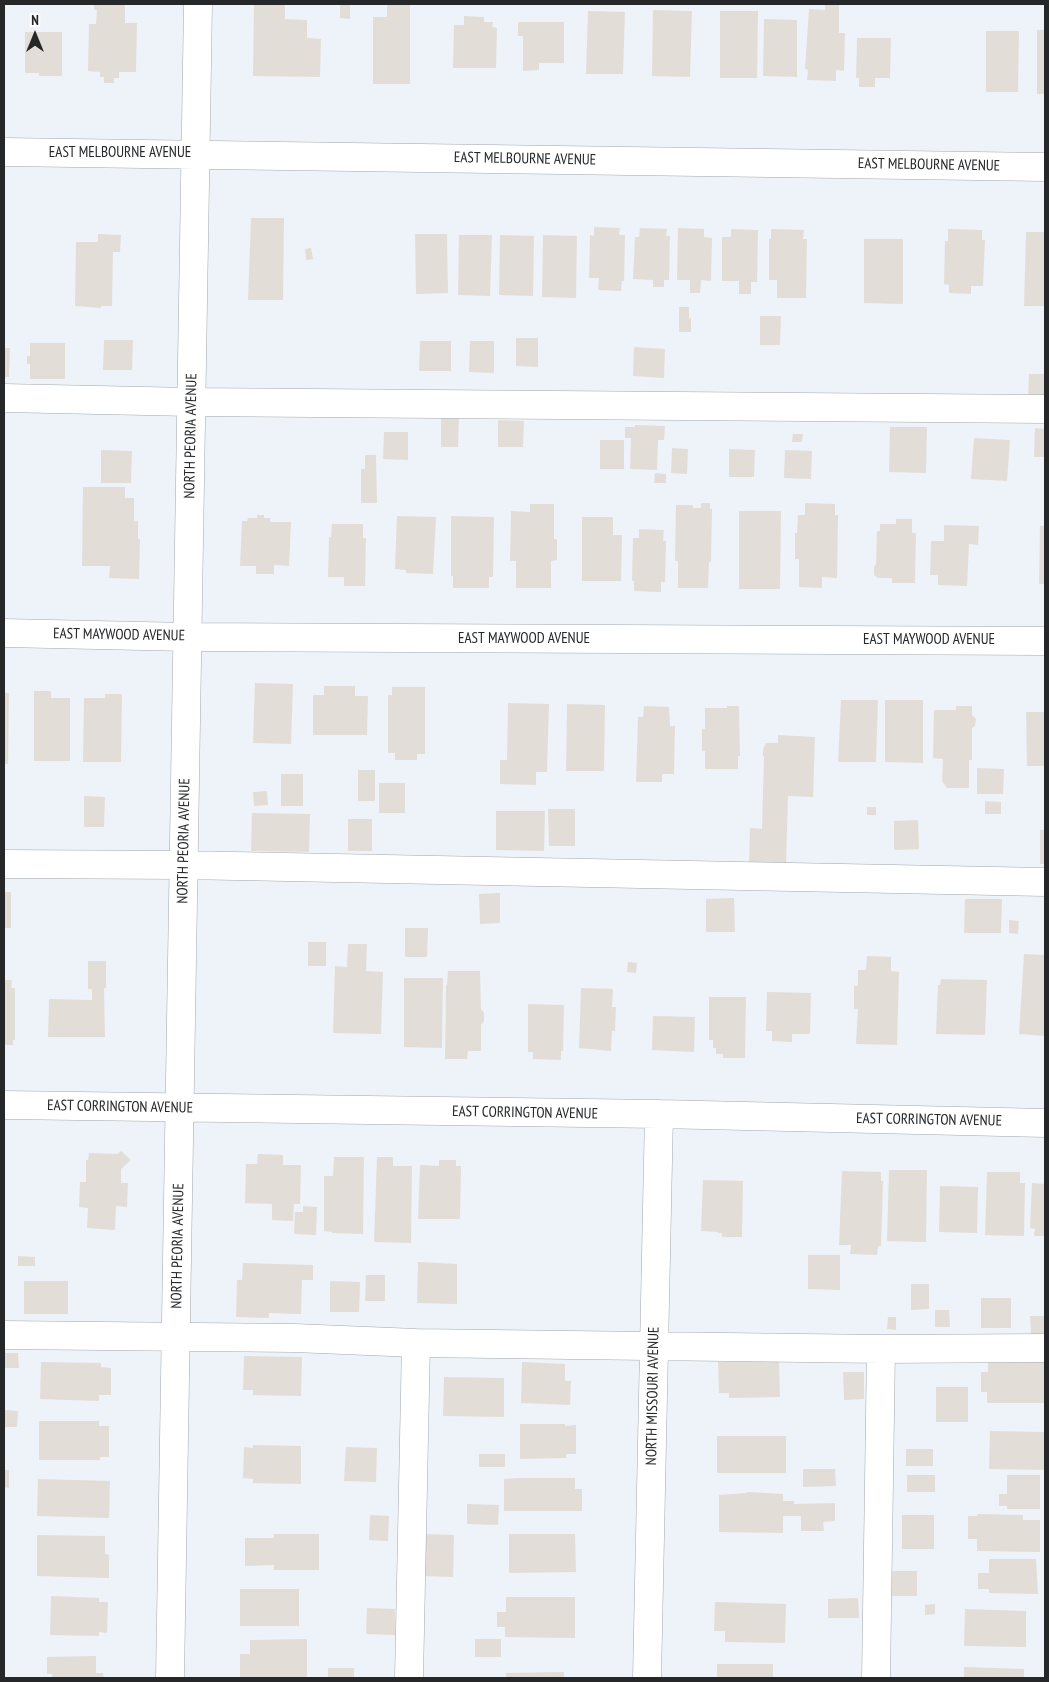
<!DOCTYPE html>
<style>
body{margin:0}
#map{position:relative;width:1049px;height:1682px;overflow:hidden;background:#edf3f8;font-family:"PT Sans Narrow",sans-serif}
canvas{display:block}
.frame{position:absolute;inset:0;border:5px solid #252729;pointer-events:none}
.north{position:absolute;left:10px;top:10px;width:50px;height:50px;-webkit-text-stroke:4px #fff;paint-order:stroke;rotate:0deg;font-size:14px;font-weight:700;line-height:20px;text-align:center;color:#252729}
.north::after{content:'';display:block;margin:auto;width:18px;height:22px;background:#252729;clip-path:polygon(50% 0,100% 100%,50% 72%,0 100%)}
</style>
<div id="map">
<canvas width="1049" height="1682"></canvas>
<div class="frame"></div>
<div class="north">N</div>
</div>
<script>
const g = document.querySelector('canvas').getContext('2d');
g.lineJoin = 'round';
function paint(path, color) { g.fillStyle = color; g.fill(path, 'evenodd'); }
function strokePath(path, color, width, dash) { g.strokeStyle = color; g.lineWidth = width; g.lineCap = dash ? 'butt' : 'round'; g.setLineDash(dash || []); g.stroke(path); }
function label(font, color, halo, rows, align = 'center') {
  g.font = font + ' "PT Sans Narrow",sans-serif'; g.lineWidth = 5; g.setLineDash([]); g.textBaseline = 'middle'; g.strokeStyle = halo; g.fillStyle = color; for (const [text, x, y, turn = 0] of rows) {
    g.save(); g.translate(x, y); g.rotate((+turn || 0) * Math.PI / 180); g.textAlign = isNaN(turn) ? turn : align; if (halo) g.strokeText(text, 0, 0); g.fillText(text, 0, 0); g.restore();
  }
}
const building = new Path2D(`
 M94 4H125V23H137L136 72H119V78H114V83H104V77H100V72L88 71 89 24H96L97 10H94Z
 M254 4H285V19L307 20V38L321 39 320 77 253 76Z
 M387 4H410V84H373V17H387Z
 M825 4 839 5V33H845L844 71 836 70V81L807 80 808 70 805 69 809 9 825 10Z
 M340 5H350V19L340 18Z
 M653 10 692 11 690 77 652 76Z
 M588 11 625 12 623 74H586Z
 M720 11H758L757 78H720Z
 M464 16 484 17V22H493L492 27 497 28 496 68H453L454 25H464Z
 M764 19 797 20V77L763 76Z
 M518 22H564V63H539V70L523 71V36H518Z
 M1037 30H1045V94H1037Z
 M986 31H1019L1018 92H986Z
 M25 32H62V76H39V73H25Z
 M857 38H891L890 78H875V87H859V78H856Z
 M251 218H284L283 300H248Z
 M594 227 620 228 619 235H625L624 281H622L621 291 598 290 599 278H589L590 235 594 236Z
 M640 228 667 229 666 236H670L669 280H664V287H653V280L633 279 635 237H639Z
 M678 228 704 229V237L712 238 711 281 701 280 700 293H690V280H677Z
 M731 229 758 230 757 282H751V294H739V281H722V237H731Z
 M771 229 804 230 803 239H807L806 298H777V280H769V239H771Z
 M948 229 982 230V240H985L983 286H971V294L949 293V285L944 284 945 241H948Z
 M1026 232H1045V306H1024Z
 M98 234 121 235 120 252H113L112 306H101V308L75 306 76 242H98Z
 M415 234H447L448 293 416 294Z
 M459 235H492L490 296 458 295Z
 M500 235 534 236 533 296 499 295Z
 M543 235 577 236 576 298 542 297Z
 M864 239H903V304L864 303Z
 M311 248 313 259 306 260 305 249Z
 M679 307H689V318H691V332H679Z
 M760 316H781L780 345H760Z
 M516 338H538V367L516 366Z
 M104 340H133L132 370H103Z
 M420 341H451V371H419Z
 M470 341H494V373L469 372Z
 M30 343H65V379H30V364H27V356H30Z
 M634 347 665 349 664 378 633 376Z
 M4 348H10L9 377H4Z
 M1029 374H1045V401H1028Z
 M441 418H459L458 447H441Z
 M498 420 524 421 523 447H498Z
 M635 425 665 426 664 440H658L657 470 630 469 631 438H625V427H635Z
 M890 427H927L926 473 889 472Z
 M1035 428 1045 429V457H1034Z
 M384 432H408V460L383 459Z
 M793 434H803L802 442H792Z
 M974 438 1010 440 1007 481 971 479Z
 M600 440H624V469H600Z
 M672 448 688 449 687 474 671 473Z
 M729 449 755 450 754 477H729Z
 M101 450 132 451 131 483H101Z
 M785 450 812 451 811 479 784 478Z
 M365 455H376L377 503H361V469H365Z
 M655 473 666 474V483H654Z
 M83 487H125V498H134V521H138V539H140L139 579 109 578 110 566H82Z
 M701 503H710V509H712L711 562H709L708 588H678V561H675L676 505H693V508H701Z
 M805 503 835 504V515H838L837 578 822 577V588L799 587V559H795V533H797L798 515H805Z
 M530 504H554V539H557V560L551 561V588H516V561H510L511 511 530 512Z
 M739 511H781L780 589H739Z
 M257 515H264V518H270V522H291L289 566 274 565V574H256V566H240L242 521H247L248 518H257Z
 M397 516 436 517 433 574 406 573V570L395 569Z
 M451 516 494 517 493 577H489V588H453V576H451Z
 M582 517H613V535H622L621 581H582Z
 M896 519H912V533H916L915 583H892V578H878L874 575V567L876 564 877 531H880V524H896Z
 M332 524H363V538H366L365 586H344V577H328L329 537H331Z
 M944 525 979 526 978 545 969 544 967 586 938 585V575H930L931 541H944Z
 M1040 526H1045V584H1039Z
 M639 529 664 530 663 541H666L665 582H661V592L634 591V581H632L633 538H639Z
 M255 683 293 684 291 744 253 743Z
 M324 686H355V696H368L367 735H313V695H324Z
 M392 687H425V754H417V760H395V753H388V695H392Z
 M34 691H51V698H70V761H34Z
 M4 693H9L8 764H4Z
 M105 694H122L121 762H83L84 698H105Z
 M841 700H878L876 762H838Z
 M885 700H923V763L885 762Z
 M508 703 549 704 547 772H536V785L500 784V760H507Z
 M567 704 605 705 604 771H566Z
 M644 706 669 707 670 726H675L674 774H662V782H636L638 717H643Z
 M727 706H739L740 756H738V769H705V751H702V729H705V708H727Z
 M956 706H972V715L976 719 975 726 972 728V760H969V788H947L942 781 943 759 933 758 934 710H956Z
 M1026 712H1045L1044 766H1027Z
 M778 735 815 737 813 797 788 796 786 865 749 864 750 828 762 829 764 756H763V749L766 743H778Z
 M977 768 1004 769 1003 794H977Z
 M358 770H375V801H358Z
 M281 774H303V806H281Z
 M379 783H405V813H379Z
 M267 791 268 805 254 806 253 792Z
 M84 796 105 797 104 827H84Z
 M985 801 1001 802V814H985Z
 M867 807H876V815H867Z
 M548 809H575V846H549Z
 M496 811H545L544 851 496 850Z
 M252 813 310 814 309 852 251 851Z
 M348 819H372V851H348Z
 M918 820 919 849 894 850V821Z
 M1040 830H1045V864H1040Z
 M4 892H11V928H4Z
 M500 893V923L480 924 479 894Z
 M734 898 735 932H706V899Z
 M965 899H1002L1001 933H964Z
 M1009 920 1019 921 1018 934 1009 933Z
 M405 928H428L427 957H405Z
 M308 942H326V966H308Z
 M348 944H367L366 971 383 972 381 1034 333 1033 335 966 347 967Z
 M1024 954 1045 955V1036L1019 1034Z
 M867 956 891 957V971L899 972 897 1045 856 1044 858 1009H854V986H858V970H866Z
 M88 961H106V988H104L105 1037H48L49 999 92 1000V989H88Z
 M628 962 637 963 636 973 627 972Z
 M448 971H480L481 1009 484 1013V1021L481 1025V1051H468L467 1059H445L446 985H447Z
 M404 978H443L442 1048 404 1047Z
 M941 979 987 980 985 1035 936 1034 938 985H940Z
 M4 980H12L11 988H15V1040H13V1045H4Z
 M581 988 613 989 612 1007H616L615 1031H612L611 1051 579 1048Z
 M767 992 811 993 810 1034H792V1042L772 1041V1031H766Z
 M709 997H746L745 1058H723V1054H716V1048H713V1040H709Z
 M528 1004 564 1005 563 1051H561V1060L533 1059V1052H528Z
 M653 1016 695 1017 694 1052 652 1050Z
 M121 1151 131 1160 121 1169V1183H128L127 1207 116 1206 115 1230 87 1228 88 1208 79 1207 80 1182H86V1160H88L89 1153 117 1154Z
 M258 1154 283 1155V1165H301L300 1204H294L293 1221 272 1220V1204L245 1203 246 1164H257Z
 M334 1157H364L363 1234 332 1233V1232L324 1231V1176H333Z
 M377 1157H393V1166H412L411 1243 374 1242Z
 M439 1160H456V1166H461L460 1219H418L420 1165 439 1166Z
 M889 1170H927L926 1242 887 1241Z
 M842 1171 881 1172V1181H883L881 1246H878L877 1255 850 1254 851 1245H839Z
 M987 1172H1020V1183H1025L1024 1236 985 1235Z
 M703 1180 743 1181 742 1237H722V1233H718V1232L701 1231Z
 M1032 1183 1045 1184V1236H1034L1035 1229 1030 1228Z
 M940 1186 978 1187 977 1233 939 1232Z
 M303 1206 317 1207 316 1235 294 1234 295 1212H303Z
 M808 1255H840V1290L808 1289Z
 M18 1256 35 1257V1266H18Z
 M418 1262 457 1264V1304L417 1303Z
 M243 1263 313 1265V1280H302L301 1314 269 1313V1318L236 1317 237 1280H242Z
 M366 1275H385V1301H365Z
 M24 1281H68V1314H24Z
 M330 1281 360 1282 359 1312H330Z
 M911 1284H929V1309L911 1310Z
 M981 1298H1011V1328H981Z
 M935 1310H949L950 1327H935Z
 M1030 1316H1045V1334L1031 1335Z
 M888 1317H896V1330L887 1329Z
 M4 1353H18L19 1368H4Z
 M244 1356 302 1357 301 1396 253 1395V1390H243Z
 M779 1360 780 1397 729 1398V1393H719L718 1362Z
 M988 1361H1045V1403H987V1392H981V1372H988Z
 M41 1362 101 1363V1367L111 1368V1395H99V1401L40 1399Z
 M522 1362 565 1364V1381H571L570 1405 521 1403Z
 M843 1372H864V1399L844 1400Z
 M444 1377 504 1378V1417L443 1416Z
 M936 1387H968V1422H936Z
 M4 1410 18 1411 17 1427H4Z
 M39 1421H99V1426H109V1457H100V1460H39Z
 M520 1424H565V1426L576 1425V1454H566V1458L520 1459Z
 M990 1431 1045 1432V1470L989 1469Z
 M717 1436H786V1473H717Z
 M253 1445 301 1446V1484L253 1483V1479L243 1478 244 1447 253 1448Z
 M346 1447 377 1448 376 1482 344 1481Z
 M906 1449H933V1466H906Z
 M479 1454H505V1467H479Z
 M803 1469H835L836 1486 803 1487Z
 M4 1470H9V1488L4 1487Z
 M907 1475H935V1492H907Z
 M1007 1475H1040V1509H1007V1506H999V1494H1007Z
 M520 1478H575V1489H582V1511H504V1479Z
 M38 1479 110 1481 109 1518 37 1516Z
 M747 1492 783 1494V1501H794V1504L835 1503V1521L823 1522 824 1531H801V1516H783V1533L719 1532V1495L747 1493Z
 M467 1504 499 1505 498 1525 467 1524Z
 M978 1514 1023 1515V1520H1040V1552L977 1551V1539H968V1516H977Z
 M370 1515 389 1516 388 1541 369 1540Z
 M902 1515H934V1549H902Z
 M274 1534H319V1570H274V1565L245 1566V1538H274Z
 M424 1534 454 1535 453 1577 423 1576Z
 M509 1534H575L576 1572 509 1573Z
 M37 1535 105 1536V1554L109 1555V1578L37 1576Z
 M989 1559H1036L1038 1594 989 1593V1589H978V1573H989Z
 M891 1571H917V1596H891Z
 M240 1589H299V1626H240Z
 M51 1596 99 1598V1602H108L107 1633 99 1632V1636L50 1635Z
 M506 1597H575V1638L505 1637V1627H497V1612H506Z
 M858 1598 859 1618H828V1599Z
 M715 1602 786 1604 785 1643 725 1642V1631H714Z
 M935 1604V1614L925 1615V1605Z
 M367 1608 395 1609V1635L366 1634Z
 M965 1609 1026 1611V1647L964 1646Z
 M307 1639V1678L240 1677V1654H250V1640Z
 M475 1639H501V1657H475Z
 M96 1656V1673H103L104 1678H52V1674H47V1657Z
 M717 1664H773V1678H717Z
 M964 1667 1024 1669V1678H964Z
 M328 1668H354V1678H328Z
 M564 1672V1678H506V1673Z`);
const minor = new Path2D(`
 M4 152 1045 167
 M4 398 191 402 1045 409
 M4 633 188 637 1045 641
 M4 864 184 865 1045 882
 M4 1105 659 1114 1045 1123
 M4 1335 294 1338 416 1343 881 1349 1045 1348
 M170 1678 198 4
 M409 1678 416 1343
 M647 1678 659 1114
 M876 1678 881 1349`);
const streetNames = [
 ["EAST MELBOURNE AVENUE",120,153],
 ["EAST MELBOURNE AVENUE",525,159,1],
 ["EAST MELBOURNE AVENUE",929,165,1],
 ["NORTH PEORIA AVENUE",191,436,-89],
 ["EAST MAYWOOD AVENUE",119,635,1],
 ["EAST MAYWOOD AVENUE",524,639],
 ["EAST MAYWOOD AVENUE",929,640],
 ["NORTH PEORIA AVENUE",184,841,-89],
 ["EAST CORRINGTON AVENUE",120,1107,1],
 ["EAST CORRINGTON AVENUE",525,1113,1],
 ["EAST CORRINGTON AVENUE",929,1120,1],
 ["NORTH PEORIA AVENUE",178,1246,-89],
 ["NORTH MISSOURI AVENUE",653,1396,-89]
];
paint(building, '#e3ddd8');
strokePath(minor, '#a3a8ad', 29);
strokePath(minor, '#fff', 28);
label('15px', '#252729', '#fff', streetNames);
</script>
